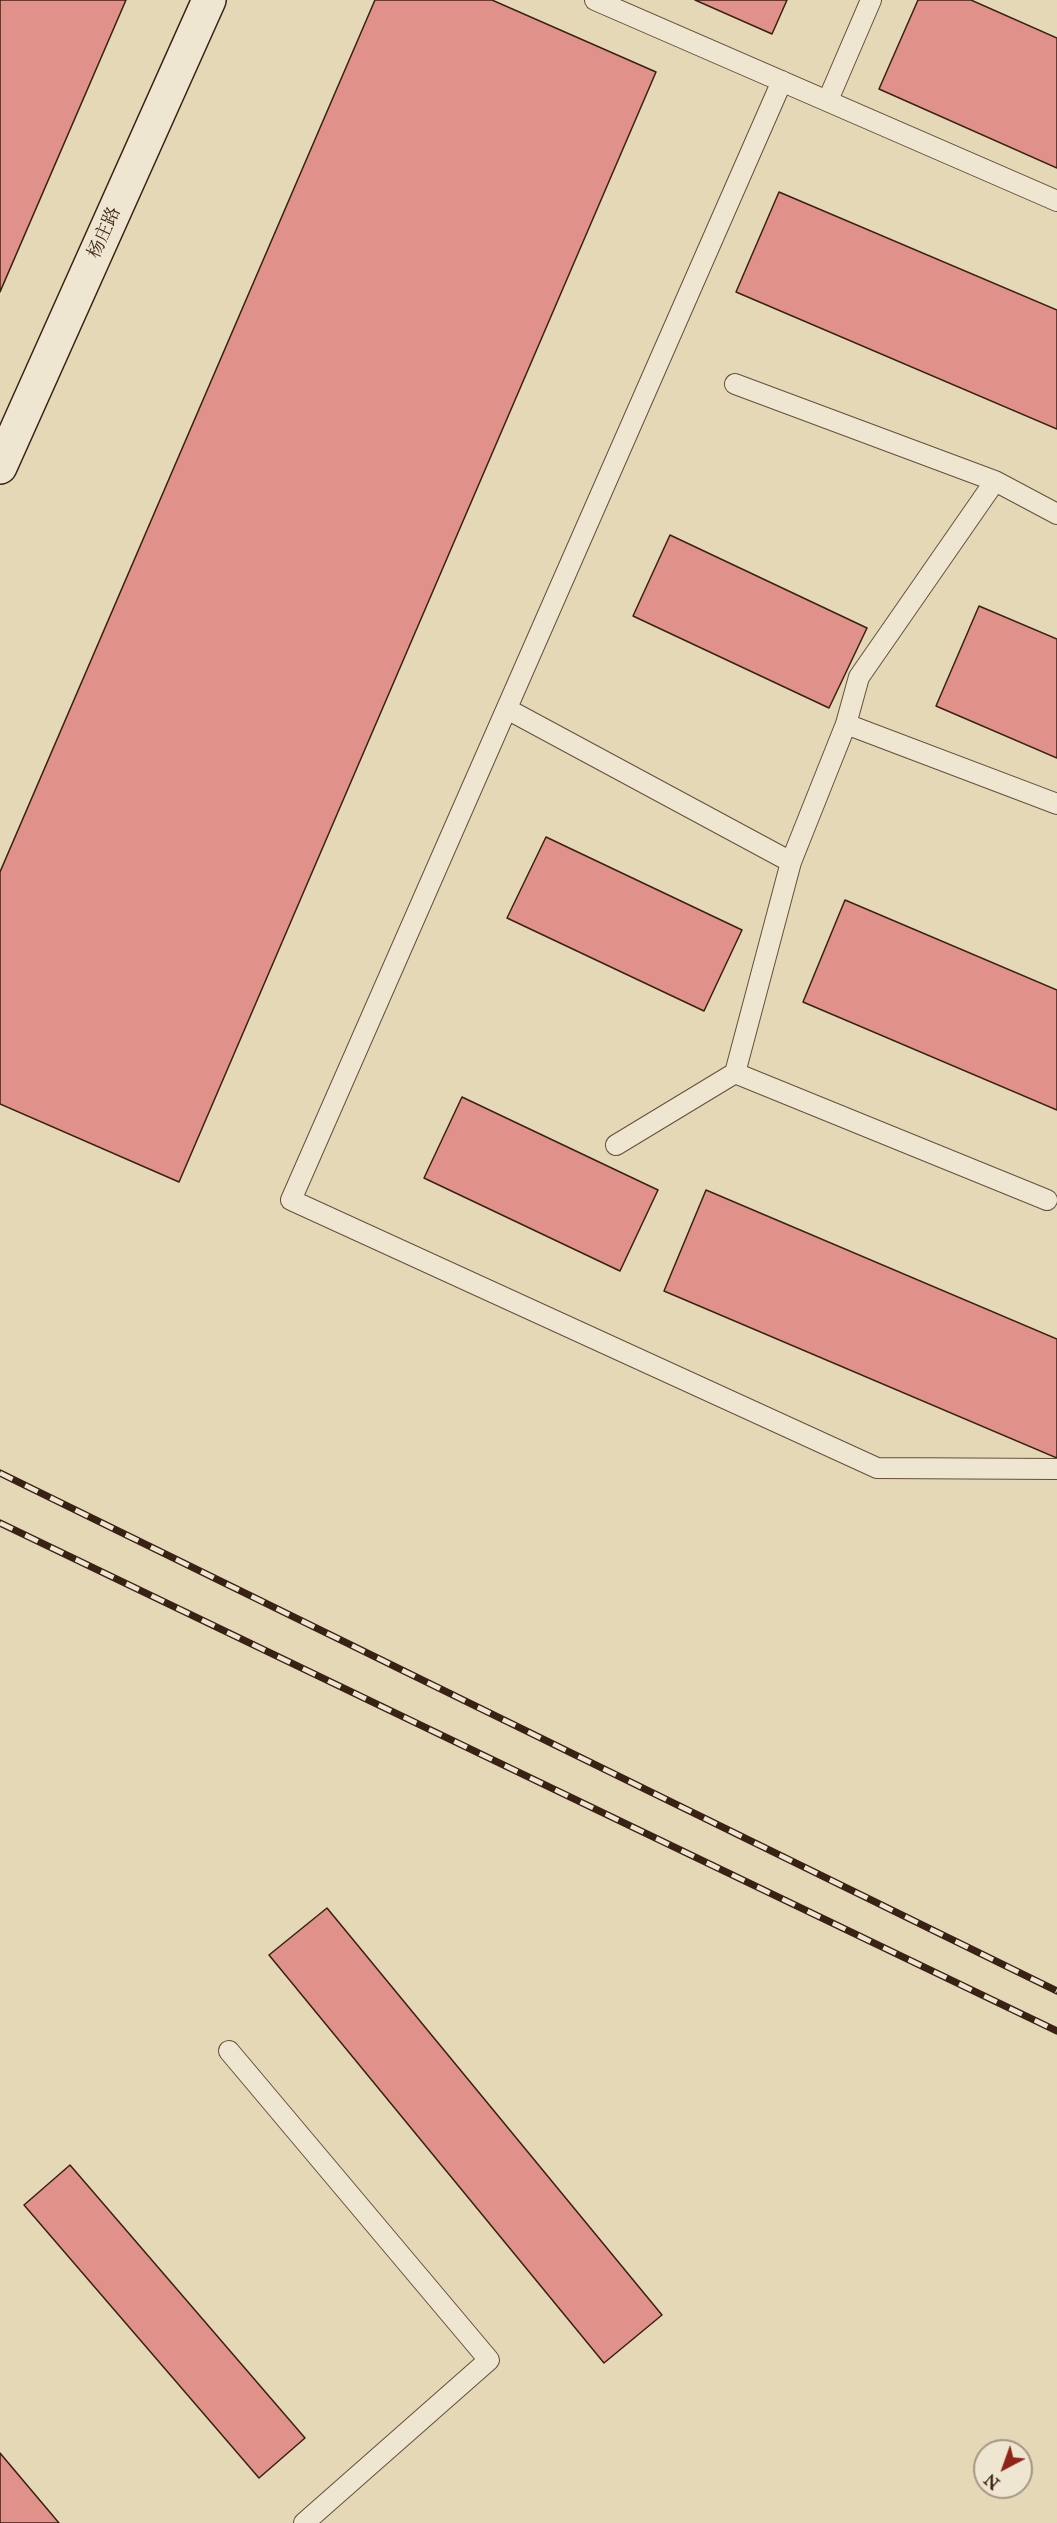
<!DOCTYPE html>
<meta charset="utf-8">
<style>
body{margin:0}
#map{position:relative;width:1057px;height:2523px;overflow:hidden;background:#e5d8b6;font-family:"IM FELL Great Primer",serif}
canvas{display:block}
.north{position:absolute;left:973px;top:2439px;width:60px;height:60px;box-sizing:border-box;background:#eee6d0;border:2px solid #a69785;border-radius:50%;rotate:221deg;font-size:16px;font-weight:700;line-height:24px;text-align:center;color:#392114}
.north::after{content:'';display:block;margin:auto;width:21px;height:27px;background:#8f2418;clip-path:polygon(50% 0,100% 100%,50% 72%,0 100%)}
</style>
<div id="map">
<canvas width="1057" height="2523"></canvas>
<div class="north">N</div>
</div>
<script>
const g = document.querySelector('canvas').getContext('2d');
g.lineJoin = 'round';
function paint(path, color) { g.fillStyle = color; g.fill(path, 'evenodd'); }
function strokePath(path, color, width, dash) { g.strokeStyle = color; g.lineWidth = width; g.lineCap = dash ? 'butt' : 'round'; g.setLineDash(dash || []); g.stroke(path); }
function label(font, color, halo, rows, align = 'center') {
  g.font = font + ' "IM FELL Great Primer","Noto Serif SC",serif'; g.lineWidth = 4.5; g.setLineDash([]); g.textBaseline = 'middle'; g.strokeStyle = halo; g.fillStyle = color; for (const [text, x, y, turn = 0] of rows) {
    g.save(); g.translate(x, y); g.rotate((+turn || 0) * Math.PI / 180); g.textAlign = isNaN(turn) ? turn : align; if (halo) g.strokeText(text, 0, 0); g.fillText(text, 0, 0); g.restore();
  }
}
const building = new Path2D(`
 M0 0H126L0 292Z
 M375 0H492L656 72 179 1182 0 1104V872Z
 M695 0H787L772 34Z
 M918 0H971L1057 38V168L879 89Z
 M779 192 1057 310V429L736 292Z
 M670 535 867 628 829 708 633 616Z
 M979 606 1057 639V758L936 706Z
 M546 837 742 930 704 1011 507 918Z
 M845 900 1057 990V1110L803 1002Z
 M462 1097 658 1190 620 1271 424 1178Z
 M706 1190 1057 1339V1458L664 1291Z
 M327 1908 662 2315 604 2363 269 1955Z
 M70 2165 305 2438 259 2478 24 2205Z
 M0 2453 59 2523H0Z`);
const lane = new Path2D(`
 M595 0 1057 201
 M782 81 291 1200 877 1468 1057 1469
 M828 100 871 0
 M735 384 995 481 1057 514
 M507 709 791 862
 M846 724 1057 804
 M735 1073 1047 1200
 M616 1145 735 1073 791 862 846 724 859 677 995 481
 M229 2051 489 2360 304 2523`);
const secondary = new Path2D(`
 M0 467 209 0`);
const rail = new Path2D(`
 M0 1473 1057 1991
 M0 1523 1057 2031`);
const streetNames = [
 ["杨庄路",105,233,-66]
];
paint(building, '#e0928a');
strokePath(building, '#392114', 1.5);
strokePath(lane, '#644f3c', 22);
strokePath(secondary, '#392114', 36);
strokePath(lane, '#eee6d0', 20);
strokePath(secondary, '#eee6d0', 33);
strokePath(rail, '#392114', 7);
strokePath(rail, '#eee6d0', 4.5, [14]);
label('18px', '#392114', '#eee6d0', streetNames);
</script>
